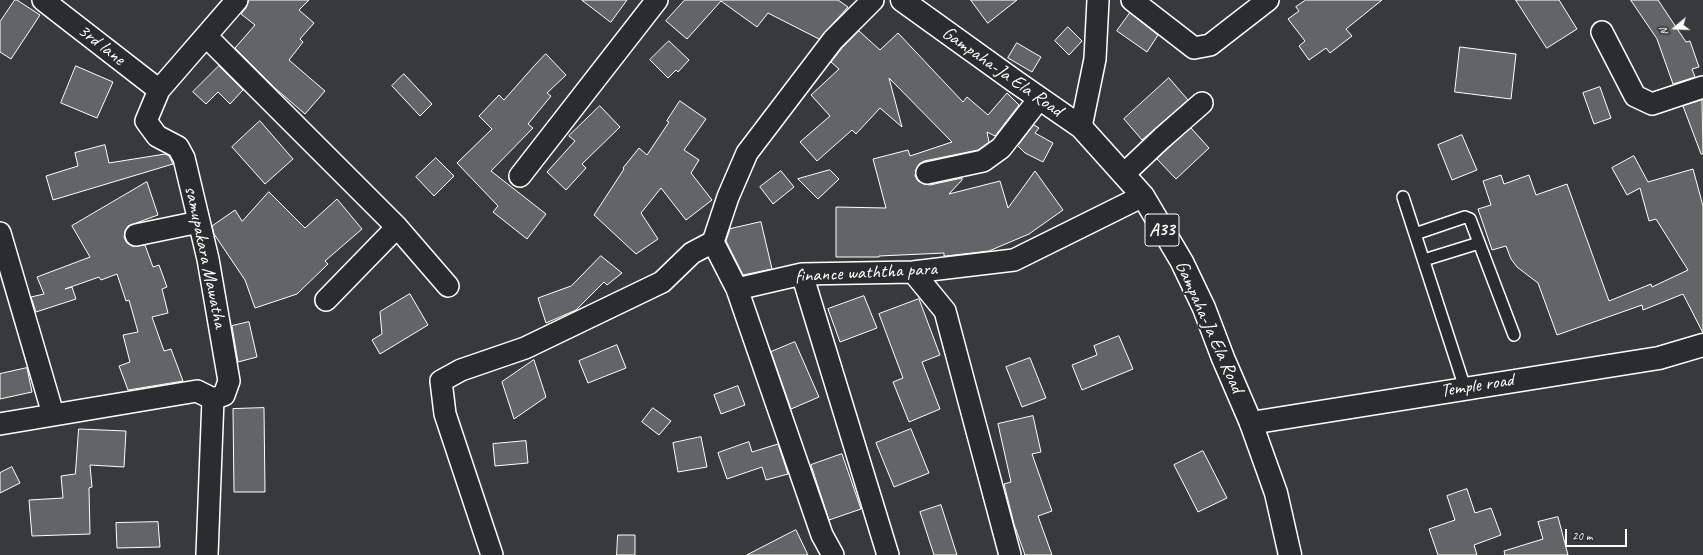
<!DOCTYPE html>
<style>
body{margin:0}
#map{position:relative;width:1703px;height:555px;overflow:hidden;background:#373a3b;font-family:Caveat,sans-serif}
canvas{display:block}
.north{position:absolute;left:1655px;top:8px;width:40px;height:40px;-webkit-text-stroke:3px #2a2d2e;paint-order:stroke;rotate:251deg;font-size:11px;font-weight:700;line-height:16px;text-align:center;color:#fff}
.north::after{content:'';display:block;margin:auto;width:14px;height:18px;background:#fff;clip-path:polygon(50% 0,100% 100%,50% 72%,0 100%)}
.scale{position:absolute;left:1565px;top:529px;width:62px;height:18px;box-sizing:border-box;border:2px solid #fff;border-top:0;padding-left:5px;font-size:12px;line-height:14px;white-space:nowrap;color:#fff;-webkit-text-stroke:3px #2a2d2e;paint-order:stroke}
</style>
<div id="map">
<canvas width="1703" height="555"></canvas>
<div class="north">N</div>
<div class="scale">20 m</div>
</div>
<script>
const g = document.querySelector('canvas').getContext('2d');
g.lineJoin = 'round';
function paint(path, color) { g.fillStyle = color; g.fill(path, 'evenodd'); }
function strokePath(path, color, width, dash) { g.strokeStyle = color; g.lineWidth = width; g.lineCap = dash ? 'butt' : 'round'; g.setLineDash(dash || []); g.stroke(path); }
function label(font, color, halo, rows, align = 'center') {
  g.font = font + ' Caveat,sans-serif'; g.lineWidth = 4; g.setLineDash([]); g.textBaseline = 'middle'; g.strokeStyle = halo; g.fillStyle = color; for (const [text, x, y, turn = 0] of rows) {
    g.save(); g.translate(x, y); g.rotate((+turn || 0) * Math.PI / 180); g.textAlign = isNaN(turn) ? turn : align; if (halo) g.strokeText(text, 0, 0); g.fillText(text, 0, 0); g.restore();
  }
}
const building = new Path2D(`
 M15 0H17L40 15 11 59 0 52V22Z
 M249 0H309L299 10 314 23 300 39 303 42 289 60 325 91 305 114 276 89 235 48 255 25 241 14 246 8Z
 M582 0H627L611 22Z
 M685 0H838L848 7 819 39 768 13 757 27 721 1 687 39 666 21Z
 M971 0H1017L988 23Z
 M1306 0H1382L1346 29 1352 36 1330 53 1326 48 1309 60 1299 46 1305 41 1288 19 1299 11 1296 7Z
 M1516 0H1559L1577 29 1547 48Z
 M1631 0H1658L1686 42 1690 41 1699 67 1692 69 1695 77 1673 84 1657 39Z
 M1130 13 1158 35 1147 52 1117 31Z
 M1068 27 1082 41 1069 55 1055 41Z
 M859 31 880 50 898 33 963 102 967 97 988 115 1007 93 1019 105 995 136 987 132 989 142 978 150 924 161 919 164 916 170 915 176 918 181 924 184 930 185 962 178V180L949 194 1000 181 1008 208 1035 171 1063 210 1029 234 989 251 946 256H944V253L879 256V257H836V207L886 208 873 159 908 150 910 156 952 142 889 78 902 127 880 108 856 134 852 130 817 161 800 142 830 116 811 95 839 69 831 62 842 48Z
 M669 41 689 60 678 72 676 70 668 78 650 60Z
 M1017 43 1041 57 1032 72 1008 58Z
 M1460 47 1516 54 1511 99 1455 92Z
 M546 54 566 75 547 93 551 96 528 124 533 128 491 171 546 214 527 239 493 212 498 206 457 163 492 129 479 116 499 95 504 100 534 66Z
 M76 66 113 82 97 118 61 103Z
 M219 66 243 90 230 104 218 92 206 104 193 92Z
 M404 74 432 104 420 116 392 86Z
 M1169 78 1188 100 1142 140 1124 119Z
 M1600 87 1611 118 1594 124 1583 93Z
 M1702 100 1703 154H1701L1683 106Z
 M680 101 706 119 684 150 699 160 691 173 712 200 686 220 661 188 641 213 658 239 636 254 594 215 624 169 623 168 639 148 647 155 669 122 667 121Z
 M600 106 620 127 582 164 586 168 566 190 547 172 575 141 569 136Z
 M260 121 293 159 265 184 232 147Z
 M1034 125 1039 128 1035 133 1053 143 1043 162 1025 153 1018 146Z
 M1191 128 1209 148 1176 179 1157 159Z
 M1462 135 1477 170 1452 180 1438 145Z
 M105 145 109 163 165 154 169 156 173 164 53 200 46 176 78 166 75 153Z
 M1634 156 1648 182 1693 169 1703 206V333L1683 294 1643 310 1642 305 1557 335 1538 283 1517 267 1511 259 1506 246 1492 250 1478 209 1491 205 1483 181 1501 175 1504 184 1529 175 1536 195 1567 184 1609 301 1651 284 1652 287 1688 270 1656 219 1649 221 1640 188 1627 195 1612 168Z
 M436 158 454 176 434 196 416 177Z
 M830 170 839 179 818 199 798 179Z
 M781 171 794 187 773 204 760 187Z
 M147 182 158 215 128 226 125 231 124 237 127 243 132 246 145 245 153 267 159 265 167 287 162 289 168 313 152 317 164 351 171 349 183 381 128 390 119 366 130 362 123 335 138 332 129 300 126 301 117 274 101 280 99 277 65 289 72 287 76 299 36 312 31 297 44 294 37 277 90 257 72 226Z
 M269 192 305 228 337 199 362 229 325 261 328 264 297 294 255 308 245 280 214 234 212 226 235 210 242 221Z
 M761 222 772 269 743 275 726 241 730 229Z
 M601 256 622 273 607 285 604 282 576 310 546 323 538 298 571 286Z
 M410 294 428 325 380 354 372 340 382 334 380 312Z
 M864 296 877 328 840 342 828 309Z
 M919 299 940 355 922 362 940 409 909 422 893 382 903 378 879 314Z
 M249 322 257 357 238 362 232 326Z
 M1119 336 1133 369 1082 390 1072 365 1097 355 1094 346Z
 M795 342 819 397 791 409 771 352Z
 M617 345 626 368 588 383 579 361Z
 M1030 358 1046 398 1022 407 1006 367Z
 M534 360 546 397 514 419 502 382Z
 M27 368 32 392 0 399V374Z
 M738 386 745 405 721 414 714 395Z
 M264 408 265 492H234L233 409Z
 M653 408 671 421 659 435 642 422Z
 M1033 416 1041 452 1032 454 1052 511 1038 516 1052 555H1025L1014 524 1004 484 1011 482 998 424Z
 M79 429 126 431 124 467 90 465 92 487 89 488 90 534 32 536 29 500 63 498 61 476 75 474Z
 M911 429 929 473 894 487 876 443Z
 M701 437 707 467 678 472 673 443Z
 M526 441 528 463 495 466 493 444Z
 M749 442 752 452 778 444 788 474 766 480 762 467 727 479 718 453Z
 M1203 451 1227 498 1198 512 1174 465Z
 M842 454 861 509 829 520 811 465Z
 M12 467 20 483 0 493V473Z
 M1467 489 1475 513 1491 508 1501 535 1474 545 1477 555H1438L1429 529 1455 520 1447 496Z
 M941 505 957 555H934L920 512Z
 M1558 517 1568 555H1505L1504 551 1543 539 1538 522Z
 M158 522 160 547 117 548 116 523Z
 M796 530 808 555H747Z
 M618 535H635V555H617Z`);
const service = new Path2D(`
 M1403 197 1415 234
 M1424 260 1479 243
 M1465 388 1415 234 1465 217 1470 219 1514 335`);
const minor = new Path2D(`
 M43 0 159 90
 M1132 0 1194 48 1210 45 1268 0
 M1602 32 1635 96 1652 104 1703 87
 M206 36 397 227 448 286
 M1081 127 1095 59 1098 0
 M927 173 983 161 1001 148 1039 99
 M1124 174 1162 138 1202 103
 M520 176 657 0
 M0 233 53 414
 M136 235 199 222
 M713 242 737 289 822 535 833 555
 M913 272 945 311 1010 555
 M802 274 888 555
 M737 289 802 274 913 272 1014 260 1143 196
 M326 300 397 227
 M0 424 197 391 213 399
 M207 555 213 399 224 395 229 381 208 259 184 158 178 147 157 136 146 121 159 90 237 0
 M492 555 445 414 441 381 461 370 525 348 662 282 692 253 713 242 728 197 747 153 833 40 873 0`);
const tertiary = new Path2D(`
 M1251 423 1659 358 1703 345`);
const trunk = new Path2D(`
 M902 0 1016 82 1081 127 1143 196 1182 262 1204 308 1223 358 1251 423 1276 493 1290 555`);
const shields = [
 [1162,230,34]
];
const shieldNames = [
 ["A33",1162,230]
];
const streetNames = [
 ["3rd lane",101,45,38],
 ["Gampaha-Ja Ela Road",1002,72,35],
 ["samupakara Mawatha",205,257,78],
 ["finance waththa para",866,273,-3],
 ["Gampaha-Ja Ela Road",1209,327,66],
 ["Temple road",1477,386,-9]
];
paint(building, '#636465');
strokePath(building, '#fff', 1);
strokePath(service, '#fff', 14);
strokePath(minor, '#fff', 24);
strokePath(tertiary, '#fff', 25);
strokePath(trunk, '#fff', 25);
strokePath(service, '#2a2d2e', 11);
strokePath(minor, '#2a2d2e', 21);
strokePath(tertiary, '#2a2d2e', 22);
strokePath(trunk, '#2a2d2e', 22);
for (const [x, y, w] of shields) { const box = new Path2D(); box.roundRect(x - w / 2, y - 16, w, 32, 3); g.fillStyle = '#2a2d2e'; g.fill(box); strokePath(box, '#fff', 1); }
label('bold 18px', '#fff', null, shieldNames);
label('19px', '#fff', '#2a2d2e', streetNames);
</script>
